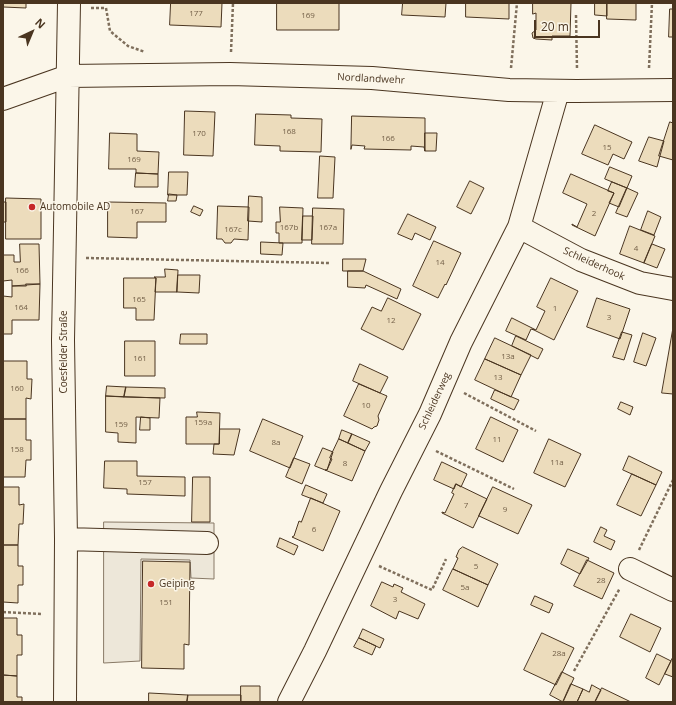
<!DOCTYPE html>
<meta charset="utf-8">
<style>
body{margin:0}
#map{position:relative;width:676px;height:705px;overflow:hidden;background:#fbf6e9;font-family:"Open Sans",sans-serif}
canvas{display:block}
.frame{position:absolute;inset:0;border:4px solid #4a3520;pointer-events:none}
.north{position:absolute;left:12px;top:12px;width:40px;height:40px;-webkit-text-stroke:3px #fbf6e9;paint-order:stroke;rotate:44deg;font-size:11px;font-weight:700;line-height:16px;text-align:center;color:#4a3520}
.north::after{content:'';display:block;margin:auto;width:14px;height:18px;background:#4a3520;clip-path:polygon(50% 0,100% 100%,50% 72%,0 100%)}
.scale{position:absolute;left:534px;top:20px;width:66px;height:18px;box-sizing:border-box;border:2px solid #4a3520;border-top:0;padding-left:5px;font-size:12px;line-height:14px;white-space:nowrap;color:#4a3520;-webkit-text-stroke:3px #fbf6e9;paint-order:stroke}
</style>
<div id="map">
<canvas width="676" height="705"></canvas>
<div class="frame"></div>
<div class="north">N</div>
<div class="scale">20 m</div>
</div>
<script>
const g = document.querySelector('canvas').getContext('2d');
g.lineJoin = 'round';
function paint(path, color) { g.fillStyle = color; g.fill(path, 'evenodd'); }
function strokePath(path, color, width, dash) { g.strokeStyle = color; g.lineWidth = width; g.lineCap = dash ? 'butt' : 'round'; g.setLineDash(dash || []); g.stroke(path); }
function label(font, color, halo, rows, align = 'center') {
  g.font = font + ' "Open Sans",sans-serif'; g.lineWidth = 3; g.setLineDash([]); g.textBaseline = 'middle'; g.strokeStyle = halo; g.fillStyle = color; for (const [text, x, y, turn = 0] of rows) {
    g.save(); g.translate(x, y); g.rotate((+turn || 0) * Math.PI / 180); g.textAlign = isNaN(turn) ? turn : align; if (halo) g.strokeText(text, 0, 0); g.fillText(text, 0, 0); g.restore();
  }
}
const parking = new Path2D(`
 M104 522 214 523V579L191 578 190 560 141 559 140 661 104 663Z`);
const building = new Path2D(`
 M3 3H26V8L3 7Z
 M171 3H222L221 27 170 25Z
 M277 3H339V30H277Z
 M403 3H446L445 17 402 15Z
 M466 3H509V19L466 17Z
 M533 3H571L570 36H552V40L536 39 533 38 532 33 536 30V13L533 14Z
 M595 3H607V16L595 15Z
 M607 3H636V20L607 19Z
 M670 9H673V37H669Z
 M185 111 215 112 213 156 184 155Z
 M256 114 291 115V118L322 119 321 152 280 151V146L255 145Z
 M352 116 425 118V151L424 147 411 146V150L364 149 365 146 352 145 351 149Z
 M670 122 673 123V160L659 156Z
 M595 125 632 142 624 159 613 154 608 165 582 154Z
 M110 133 137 134V151L159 152 158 174 136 173V169H109Z
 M425 133H437L436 151H425Z
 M649 137 664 141 657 167 639 161Z
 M320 156 335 157 333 198H318Z
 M610 167 632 176 627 188 605 179Z
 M169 172H188L187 195H168Z
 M136 173 158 174V187H135Z
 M571 174 614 193 595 236 572 225V224L577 227 587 204 563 193Z
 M470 181 484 188 471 214 457 207Z
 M612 182 627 188 619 207 609 203 614 193 608 191Z
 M627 188 638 193 627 217 616 213Z
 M169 194 177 195 176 201H168Z
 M249 196 262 197V222L248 221Z
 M6 198 41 199V239H6Z
 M3 202H6V222H3Z
 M108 202 166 203V222H137V238L108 237Z
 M194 206 203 210 200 216 191 212Z
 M218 206 249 207 248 240 234 239 231 243H225L222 239H217Z
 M280 207 303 208 302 243H279V233H276V222H280Z
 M313 208 344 209 343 244H312Z
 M648 211 661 217 654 235 641 230Z
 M408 214 436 227 430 240 415 233 412 240 398 234Z
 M303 216H313L312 240H302Z
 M630 226 655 236 644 263 620 254Z
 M434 241 461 253 446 285 445 284 438 298 413 286Z
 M261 242 283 243 282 255 261 254Z
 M20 244H39L40 284 12 286V280L3 281V255H14V262H20Z
 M652 244 665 249 657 268 644 263Z
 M343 259H366L363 271H343Z
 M165 269 178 270 177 292H155L156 278 154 277H165Z
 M348 271H363L401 289 397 299 366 285 365 288 348 287Z
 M178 275H200L199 293 177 292Z
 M124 278H156L154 320H136V308H124Z
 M551 278 578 291 554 340 534 330V329L536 330 545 311 537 307Z
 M26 284H40L39 320H12V334H3V296L12 297V286H26Z
 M388 298 421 314 403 350 361 329 372 307 381 311Z
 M597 298 630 309 620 339 587 327Z
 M512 318 534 329V330L531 329 526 340 506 331Z
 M673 328V394L662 393Z
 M622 332 632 335 624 360 613 357Z
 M643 333 656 338 646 366 634 362Z
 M181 334H207V344H180Z
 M516 336 543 349 538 359 512 346Z
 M495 338 531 355 521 375 485 359Z
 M125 341H155V376H125Z
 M485 359 521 375 511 397 475 380Z
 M3 361H27V379H32L31 399 26 398V419H3Z
 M360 364 388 377 380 393 353 381Z
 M359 384 387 396 378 416 379 420 377 426 374 427 372 429 344 416Z
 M107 386 126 387 124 397 106 396Z
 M126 387 165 388V398L124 397Z
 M495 390 519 400 514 410 491 399Z
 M106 396 160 398 159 418 136 417V443L118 442V433L106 432Z
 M621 402 633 407 630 415 618 409Z
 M197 412 220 413 219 444H186V417H197Z
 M141 417 150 418V430H140Z
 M491 417 518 430 503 462 476 449Z
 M3 419H26V440H31V460H26L25 477H3Z
 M263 419 303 436 290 468 250 451Z
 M220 429H240L234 455 213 454 214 444H219Z
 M342 430 352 434 348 443 339 439Z
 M352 434 370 442 365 451 348 443Z
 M339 439 365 451 352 481 325 470H327L332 459 330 458Z
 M549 439 581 454 565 487 534 473Z
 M323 448 333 452 327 470H325L315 466Z
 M629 456 662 472 656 485 623 470Z
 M294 458 310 464 302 484 286 477Z
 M105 461H137V476L185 477V496L127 494V489L104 488Z
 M442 462 467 474 461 487 456 484 454 489 434 480Z
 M632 474 656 485 641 516 617 505Z
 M193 477H210V522H192Z
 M456 484 487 499 473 528 442 513V512L445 513 454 494 452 493Z
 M306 485 327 494 323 503 302 495Z
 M3 487H19V505L24 504 23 524H19L18 545H3Z
 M493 487 532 505 518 534 479 516Z
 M311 498 340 511 323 551 292 537 294 536 299 521 301 522Z
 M601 527 607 530 604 536 615 541 611 550 594 542Z
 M280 538 298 546 294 555 277 547Z
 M3 545H18V566H23V585H18V603L3 602Z
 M463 547 498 564 488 585 453 569 458 558 456 557 459 550Z
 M568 549 589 558 580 574 561 564Z
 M587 560 614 573 602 599 574 586Z
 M143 561 190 562 189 645 184 644V669L142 668Z
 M453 569 488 585 478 607 443 590Z
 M382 582 393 587 394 584 403 588 401 592 425 604 418 619 399 611 396 619 371 606Z
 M535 596 553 604 549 613 531 605Z
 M631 614 661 628 650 652 620 637Z
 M3 618H17V635H22V655H17V676L3 675Z
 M363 629 384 639 380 648 359 638Z
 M542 633 574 648 556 685 524 670Z
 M359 638 376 646 372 655 354 647Z
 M657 654 671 661 659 685 646 678Z
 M673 657V677L665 674Z
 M562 672 574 678 563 702 550 695Z
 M3 675 17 676V697H22V702H3Z
 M571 684 583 689 577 702H563Z
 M592 685 601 690 595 702H577L583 689 589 692Z
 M241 686H260V702H241Z
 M602 688 631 702H595Z
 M149 693 188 695 187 702H149Z
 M188 695H241V702H187Z`);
const path = new Path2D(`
 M91 8H106L110 31 128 46 145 52
 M576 15 577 69
 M231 52 233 3
 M511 68 517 3
 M649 68 652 3
 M86 258 330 263
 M464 393 536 431
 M436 451 514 489
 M639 550 673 480
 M379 566 432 590 446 559
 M3 612 43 614
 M574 671 620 588`);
const minor = new Path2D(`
 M3 99 68 76 230 74 372 78 509 90 577 91 673 90
 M519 227 581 260 640 283 673 289
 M66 539 207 543
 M630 569 673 590
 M65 702 66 539 63 340 69 3
 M289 702 315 651 391 491 430 414 461 342 519 227 558 91`);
const markers = [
 [32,207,4,"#c62828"],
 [151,584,4,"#c62828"]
];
const numberNames = [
 ["177",196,14],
 ["169",308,16],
 ["168",289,132],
 ["170",199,134],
 ["166",388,139],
 ["15",607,148],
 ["169",134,160],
 ["167",137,212],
 ["2",594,214],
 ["167b",289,228],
 ["167a",328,228],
 ["167c",233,230],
 ["4",636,249],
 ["14",440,263],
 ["166",22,271],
 ["165",139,300],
 ["164",21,308],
 ["1",555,309],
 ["3",609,318],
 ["12",391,321],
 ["13a",508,357],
 ["161",140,359],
 ["13",498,378],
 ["160",17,389],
 ["10",366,406],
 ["159a",203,423],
 ["159",121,425],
 ["11",497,440],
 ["8a",276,443],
 ["158",17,450],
 ["11a",557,463],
 ["8",345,464],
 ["157",145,483],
 ["7",466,506],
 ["9",505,510],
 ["6",314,530],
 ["5",476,567],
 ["28",601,581],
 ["5a",465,588],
 ["3",395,600],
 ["151",166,603],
 ["28a",559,654]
];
const streetNames = [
 ["Nordlandwehr",371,79,3],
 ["Schleiderhook",594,264,24],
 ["Coesfelder Straße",64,352,-90],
 ["Schleiderweg",435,401,-65]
];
const poiNames = [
 ["Automobile AD",40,207],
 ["Geiping",159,584]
];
paint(parking, '#ede7d9');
strokePath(parking, '#887966', 1);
paint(building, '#ecdcbc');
strokePath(building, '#4a3520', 1);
strokePath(minor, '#4a3520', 24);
strokePath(path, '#7f6f5c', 2.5, [3, 2]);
strokePath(minor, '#fbf6e9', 22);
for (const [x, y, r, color] of markers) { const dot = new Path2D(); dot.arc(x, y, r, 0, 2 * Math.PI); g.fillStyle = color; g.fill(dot); strokePath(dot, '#fbf6e9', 1.5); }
label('8px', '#725f47', null, numberNames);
label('10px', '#4a3520', '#fbf6e9', streetNames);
label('10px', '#4a3520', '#fbf6e9', poiNames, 'left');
</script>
